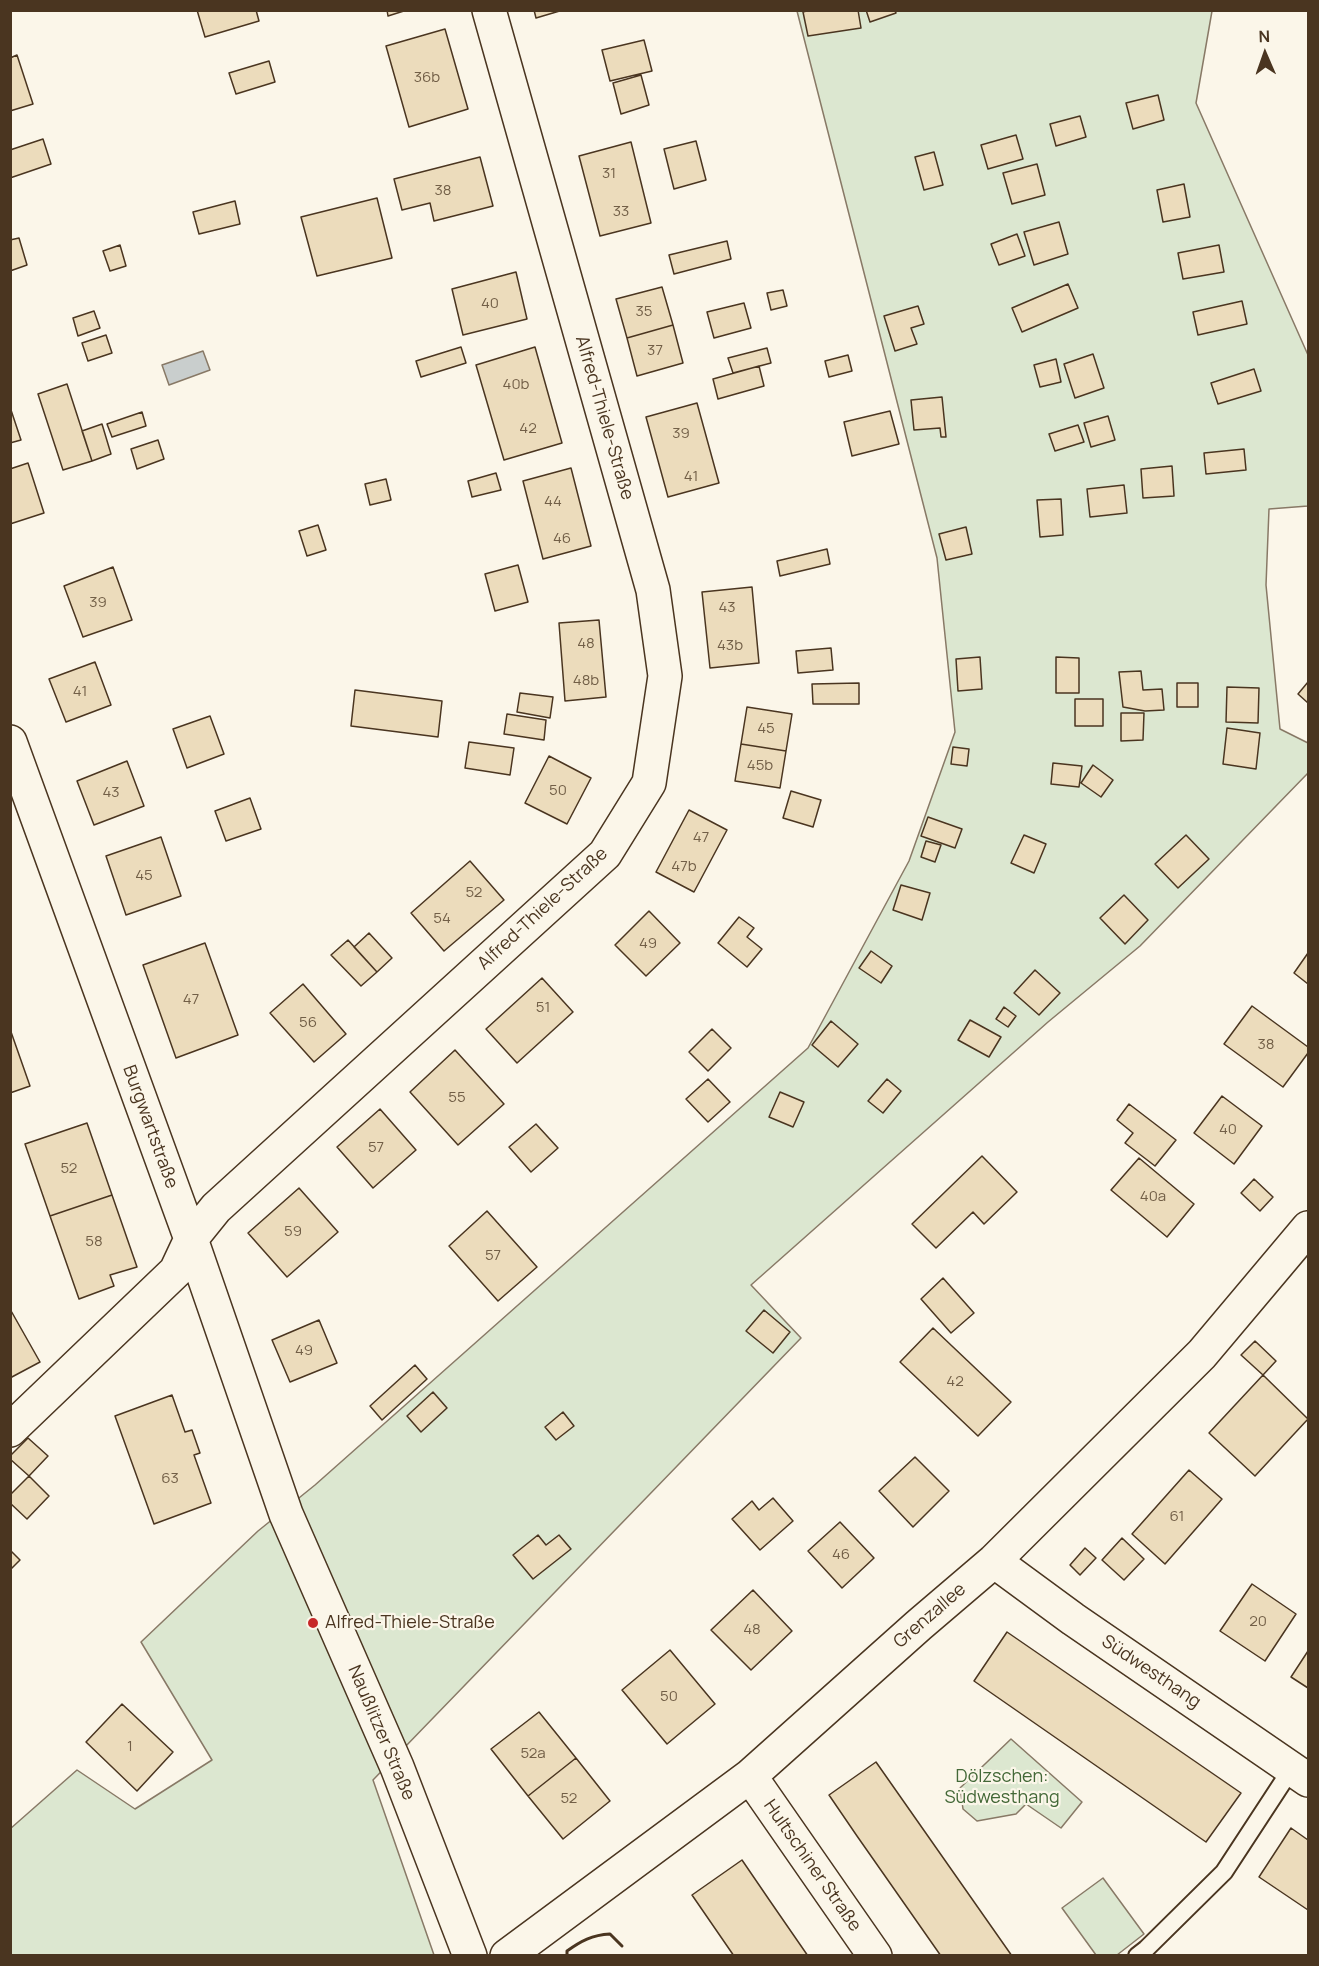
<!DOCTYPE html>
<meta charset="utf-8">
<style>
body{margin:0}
#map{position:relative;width:1319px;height:1966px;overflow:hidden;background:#fbf6e9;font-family:Manrope,sans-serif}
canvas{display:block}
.frame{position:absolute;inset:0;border:12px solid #4a3520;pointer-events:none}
.north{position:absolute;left:1235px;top:24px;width:60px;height:60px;-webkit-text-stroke:4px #fbf6e9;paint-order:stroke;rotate:358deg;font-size:16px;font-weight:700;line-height:24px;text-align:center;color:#4a3520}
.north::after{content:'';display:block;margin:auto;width:21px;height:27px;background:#4a3520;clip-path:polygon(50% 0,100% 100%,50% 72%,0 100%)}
</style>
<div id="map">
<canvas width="1319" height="1966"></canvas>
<div class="frame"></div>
<div class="north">N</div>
</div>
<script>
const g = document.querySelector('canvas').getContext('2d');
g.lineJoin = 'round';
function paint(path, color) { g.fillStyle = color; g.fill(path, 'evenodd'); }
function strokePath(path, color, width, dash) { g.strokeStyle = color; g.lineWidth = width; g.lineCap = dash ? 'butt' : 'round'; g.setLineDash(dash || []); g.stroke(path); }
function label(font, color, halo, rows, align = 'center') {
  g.font = font + ' Manrope,sans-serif'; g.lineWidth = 4.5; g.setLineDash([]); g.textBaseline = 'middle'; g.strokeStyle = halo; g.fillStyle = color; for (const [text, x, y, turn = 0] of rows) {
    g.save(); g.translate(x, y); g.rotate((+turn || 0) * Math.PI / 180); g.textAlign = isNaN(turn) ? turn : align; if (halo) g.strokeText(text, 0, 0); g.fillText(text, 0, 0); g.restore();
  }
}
const green = new Path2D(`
 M797 11H1212L1196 103 1308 355V506L1269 509 1266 585 1280 729 1308 743V773L1140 946 1048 1022 751 1285 801 1338 373 1780 434 1955H11L10 1829 77 1770 135 1809 212 1760 141 1642 258 1531 315 1485 808 1048 909 861 955 732 937 558Z
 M1011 1739 1082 1802 1061 1828 1026 1804 1016 1814 977 1821 963 1809 960 1788Z
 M1103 1878 1144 1934 1117 1955H1096L1062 1908Z`);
const water = new Path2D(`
 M203 351 210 370 169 385 162 365Z`);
const building = new Path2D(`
 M197 10H256L259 21 205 37Z
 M387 10H407L388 16Z
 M534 10H563L536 18Z
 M810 10H858L861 28 808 36 803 12Z
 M866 10H895L896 13 870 22Z
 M445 29 468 109 409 127 386 46Z
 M644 40 652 71 610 81 602 50Z
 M17 55 33 104 10 111V58Z
 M269 61 275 82 236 94 229 73Z
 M641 75 649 105 621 114 613 83Z
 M1158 95 1164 120 1133 129 1126 103Z
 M1080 116 1086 137 1056 146 1050 124Z
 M1016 135 1023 159 988 169 981 145Z
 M43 139 51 164 10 178V150Z
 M696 141 706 180 674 189 664 149Z
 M631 142 651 223 600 236 579 156Z
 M934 152 943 185 924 190 915 157Z
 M480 157 493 206 434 221 430 203 402 210 394 179Z
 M1037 164 1045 195 1012 204 1003 173Z
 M1184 184 1190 217 1163 222 1157 190Z
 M377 198 392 258 317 276 301 217Z
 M235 201 240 224 199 234 193 212Z
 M1059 222 1068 254 1034 265 1024 232Z
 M1017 234 1025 256 999 265 991 244Z
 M19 238 27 265 10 271V240Z
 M727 241 731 259 674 274 669 255Z
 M120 245 126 266 110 271 103 251Z
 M1219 245 1224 272 1183 279 1178 253Z
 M516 272 527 319 463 335 452 289Z
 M1068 284 1078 308 1022 332 1012 308Z
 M662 287 673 325 627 338 616 299Z
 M783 290 787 306 771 310 767 293Z
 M1242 301 1247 324 1198 335 1193 312Z
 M744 303 751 328 714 338 707 312Z
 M918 306 924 324 911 328 917 344 895 351 884 316Z
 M94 311 100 328 78 336 73 318Z
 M673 325 683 363 637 376 627 338Z
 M106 335 112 353 88 361 82 343Z
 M461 347 466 363 421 377 416 361Z
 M535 347 562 443 504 460 476 365Z
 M767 348 771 363 733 373 728 358Z
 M1093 354 1104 388 1075 398 1064 364Z
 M848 355 852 371 829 377 825 361Z
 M1056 359 1061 382 1040 387 1034 365Z
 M759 366 764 386 718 399 713 379Z
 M1254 369 1261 391 1218 404 1211 383Z
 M67 384 92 461 63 470 38 394Z
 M942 397 946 437H941L940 428 914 430 911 400Z
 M697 403 719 483 668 497 646 417Z
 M10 407 21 440 10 443Z
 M890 411 899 444 852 456 844 422Z
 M142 412 146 426 112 437 107 424Z
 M1108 416 1115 440 1091 447 1084 423Z
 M102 424 111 454 92 461 82 431Z
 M1078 425 1084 442 1055 451 1049 434Z
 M158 440 164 459 137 469 131 449Z
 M1244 449 1246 470 1206 474 1204 453Z
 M28 463 44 513 10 524V469Z
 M1172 466 1174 496 1143 498 1141 469Z
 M571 468 591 546 543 559 523 481Z
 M496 473 501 490 472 497 468 481Z
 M386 479 391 500 370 505 365 484Z
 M1124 485 1127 513 1090 517 1087 489Z
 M1061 499 1063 535 1040 537 1037 500Z
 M318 525 326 550 307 556 299 531Z
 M966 527 972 554 946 560 939 534Z
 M827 549 830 564 780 576 777 561Z
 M518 565 528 602 495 611 485 574Z
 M113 567 132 620 83 637 64 586Z
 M752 587 759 663 710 668 702 592Z
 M599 620 606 697 565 701 559 623Z
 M831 648 833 670 798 673 796 651Z
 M980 657 982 689 958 691 956 659Z
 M1056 657 1079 658V693H1056Z
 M95 662 111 705 66 722 49 679Z
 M1141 671 1143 690 1162 689 1164 710 1145 711 1123 707 1119 672Z
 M1308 682V703L1298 694Z
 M859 683V704H813L812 684Z
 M1177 683H1198V707H1177Z
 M1227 687 1259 688 1258 723 1226 722Z
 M355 690 442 701 438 737 351 726Z
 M520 693 553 697 550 718 517 712Z
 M1075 699H1103V726H1075Z
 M747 707 792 714 786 751 741 744Z
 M1121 713H1144L1143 740 1121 741Z
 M507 714 546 720 544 740 504 734Z
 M210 716 224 754 187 768 173 729Z
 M1227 728 1260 733 1256 769 1223 764Z
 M469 742 514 748 510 775 465 768Z
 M741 744 786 751 780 788 735 781Z
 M953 747 969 749 967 766 951 764Z
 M549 756 591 778 567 824 525 803Z
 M127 761 144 806 94 825 77 781Z
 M1053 763 1082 766 1079 787 1051 784Z
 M1093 765 1113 780 1101 797 1081 783Z
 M791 791 821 800 813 827 783 818Z
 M250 798 261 829 226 841 215 811Z
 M689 810 727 830 694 892 656 872Z
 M928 817 962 829 955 848 921 836Z
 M1024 835 1046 844 1034 873 1011 863Z
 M1186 835 1209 859 1178 888 1155 864Z
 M161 837 181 896 126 915 106 856Z
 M926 841 941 845 935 862 921 857Z
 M470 861 504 900 444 951 411 913Z
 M901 885 930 893 922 920 893 910Z
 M1124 895 1148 920 1125 944 1100 918Z
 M649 911 680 943 646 976 615 945Z
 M739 917 754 928 747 937 762 949 747 967 718 943Z
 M369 933 392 958 377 972 354 947Z
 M348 940 377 972 361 986 331 955Z
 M205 943 238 1035 176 1058 143 965Z
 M871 951 892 966 881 983 859 968Z
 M1308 953V984L1294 973Z
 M1035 970 1060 993 1039 1015 1014 993Z
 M542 978 573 1012 517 1063 486 1029Z
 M303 984 346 1034 314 1062 270 1013Z
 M1252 1006 1308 1047V1053L1283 1087 1224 1044Z
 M1004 1007 1016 1016 1008 1027 996 1019Z
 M970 1020 1001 1037 989 1057 958 1040Z
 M831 1021 858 1044 838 1067 812 1045Z
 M10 1029 30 1086 10 1093Z
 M712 1029 731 1048 708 1071 689 1052Z
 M455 1050 504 1104 458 1145 410 1092Z
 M708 1079 730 1102 708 1122 686 1099Z
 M887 1079 901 1091 883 1113 868 1101Z
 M780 1092 804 1102 793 1127 769 1117Z
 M1222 1096 1262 1126 1234 1164 1194 1133Z
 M1129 1104 1176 1140 1155 1166 1125 1143 1133 1133 1117 1120Z
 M380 1109 416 1150 373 1188 337 1147Z
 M87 1123 112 1195 50 1216 25 1144Z
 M536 1124 558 1148 531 1172 509 1147Z
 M982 1156 1017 1192 984 1224 973 1212 936 1248 912 1224Z
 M1139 1158 1194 1204 1167 1237 1111 1190Z
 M1254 1179 1273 1197 1260 1211 1241 1193Z
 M299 1188 338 1232 287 1277 248 1233Z
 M112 1195 137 1267 110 1275 114 1286 79 1299 50 1216Z
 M487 1211 537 1267 498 1301 449 1246Z
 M943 1278 974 1313 951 1333 921 1299Z
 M10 1309 40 1362 10 1378Z
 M764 1310 790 1332 773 1353 746 1331Z
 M319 1320 337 1363 290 1382 272 1340Z
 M933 1328 1011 1402 978 1436 900 1362Z
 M1255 1341 1276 1361 1263 1375 1241 1355Z
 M415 1365 427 1379 382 1420 370 1406Z
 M1263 1375 1308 1419 1255 1476 1209 1433Z
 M433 1392 447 1408 421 1432 407 1416Z
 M172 1395 185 1432 192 1430 200 1453 194 1455 211 1503 154 1524 115 1416Z
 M563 1412 574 1426 556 1440 545 1427Z
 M28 1438 48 1456 29 1476 10 1459V1456Z
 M915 1457 949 1491 913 1527 879 1491Z
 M1189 1470 1222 1499 1165 1564 1132 1534Z
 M29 1476 49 1496 27 1519 10 1503V1495Z
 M773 1498 793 1521 760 1550 732 1519 752 1501 759 1510Z
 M840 1522 874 1558 842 1588 808 1551Z
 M538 1535 546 1545 559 1535 571 1549 533 1579 513 1555Z
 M1122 1538 1144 1559 1124 1580 1102 1560Z
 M1085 1548 1096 1558 1080 1575 1070 1565Z
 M10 1550 20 1560 10 1570Z
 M1252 1584 1296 1614 1265 1661 1220 1631Z
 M753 1590 792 1631 751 1670 711 1630Z
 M1007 1632 1241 1793 1206 1842 974 1681Z
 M670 1650 715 1704 667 1744 622 1690Z
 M1308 1651V1688L1291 1677Z
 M122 1704 173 1752 137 1791 86 1742Z
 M539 1712 576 1758 528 1796 491 1749Z
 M576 1758 610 1801 563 1839 528 1796Z
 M876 1762 1012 1956H941L857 1836 829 1795Z
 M1291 1828 1308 1840V1910L1259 1877Z
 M742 1860 770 1901 808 1956H734L692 1895Z`);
const service = new Path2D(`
 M1137 1956 1146 1949 1224 1872 1292 1768`);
const minor = new Path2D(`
 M10 742 191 1239 286 1514 397 1767 470 1956
 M10 1430 176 1271 191 1239 216 1208 605 854 649 783 665 676 653 590 489 10
 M994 1561 1073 1619 1308 1780
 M750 1776 875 1956
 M507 1956 750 1776 919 1625 994 1561 1202 1354 1308 1228`);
const wall = new Path2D(`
 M567 1956V1951C581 1941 592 1935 610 1934L622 1946`);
const markers = [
 [313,1623,6,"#c62828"]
];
const numberNames = [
 ["36b",427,78],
 ["31",609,174],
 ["38",443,191],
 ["33",621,212],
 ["40",490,304],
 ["35",644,312],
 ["37",655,351],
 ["40b",516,385],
 ["42",528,429],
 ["39",681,434],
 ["41",691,477],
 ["44",553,502],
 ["46",562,539],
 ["39",98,603],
 ["43",727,608],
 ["48",586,644],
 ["43b",730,646],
 ["48b",586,681],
 ["41",80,692],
 ["45",766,729],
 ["45b",760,766],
 ["50",558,791],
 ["43",111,793],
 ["47",701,838],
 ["47b",684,867],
 ["45",144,876],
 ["52",474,893],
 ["54",442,919],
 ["49",648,944],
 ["47",191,1000],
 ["51",543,1008],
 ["56",308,1023],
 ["38",1266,1045],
 ["55",457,1098],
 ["40",1228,1130],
 ["57",376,1148],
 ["52",69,1169],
 ["40a",1153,1197],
 ["59",293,1232],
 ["58",94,1242],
 ["57",493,1256],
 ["49",304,1351],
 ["42",955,1382],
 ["63",170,1479],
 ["61",1177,1517],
 ["46",841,1555],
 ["20",1258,1622],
 ["48",752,1630],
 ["50",669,1697],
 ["1",130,1747],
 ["52a",533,1754],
 ["52",569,1799]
];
const streetNames = [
 ["Alfred-Thiele-Straße",604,418,74],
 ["Alfred-Thiele-Straße",543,909,-43],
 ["Burgwartstraße",150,1127,70],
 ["Grenzallee",930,1616,-41],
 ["Südwesthang",1151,1672,34],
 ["Naußlitzer Straße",381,1733,67],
 ["Hultschiner Straße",812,1866,55]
];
const poiNames = [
 ["Alfred-Thiele-Straße",325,1623]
];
const parkNames = [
 ["Dölzschen:",1002,1777],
 ["Südwesthang",1002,1798]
];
paint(green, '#dce7d0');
strokePath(green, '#887966', 1.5);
paint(water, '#c9cecd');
strokePath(water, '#887966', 1.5);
paint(building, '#ecdcbc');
strokePath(building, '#4a3520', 1.5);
strokePath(service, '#4a3520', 20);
strokePath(minor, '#4a3520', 36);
strokePath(service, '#fbf6e9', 16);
strokePath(minor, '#fbf6e9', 33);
strokePath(wall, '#4a3520', 3);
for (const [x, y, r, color] of markers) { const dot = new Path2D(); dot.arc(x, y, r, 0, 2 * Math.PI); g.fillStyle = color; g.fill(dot); strokePath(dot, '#fbf6e9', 2); }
label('15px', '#725f47', null, numberNames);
label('18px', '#4a3520', '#fbf6e9', streetNames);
label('18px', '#4a3520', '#fbf6e9', poiNames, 'left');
label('18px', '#436837', '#fbf6e9', parkNames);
</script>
